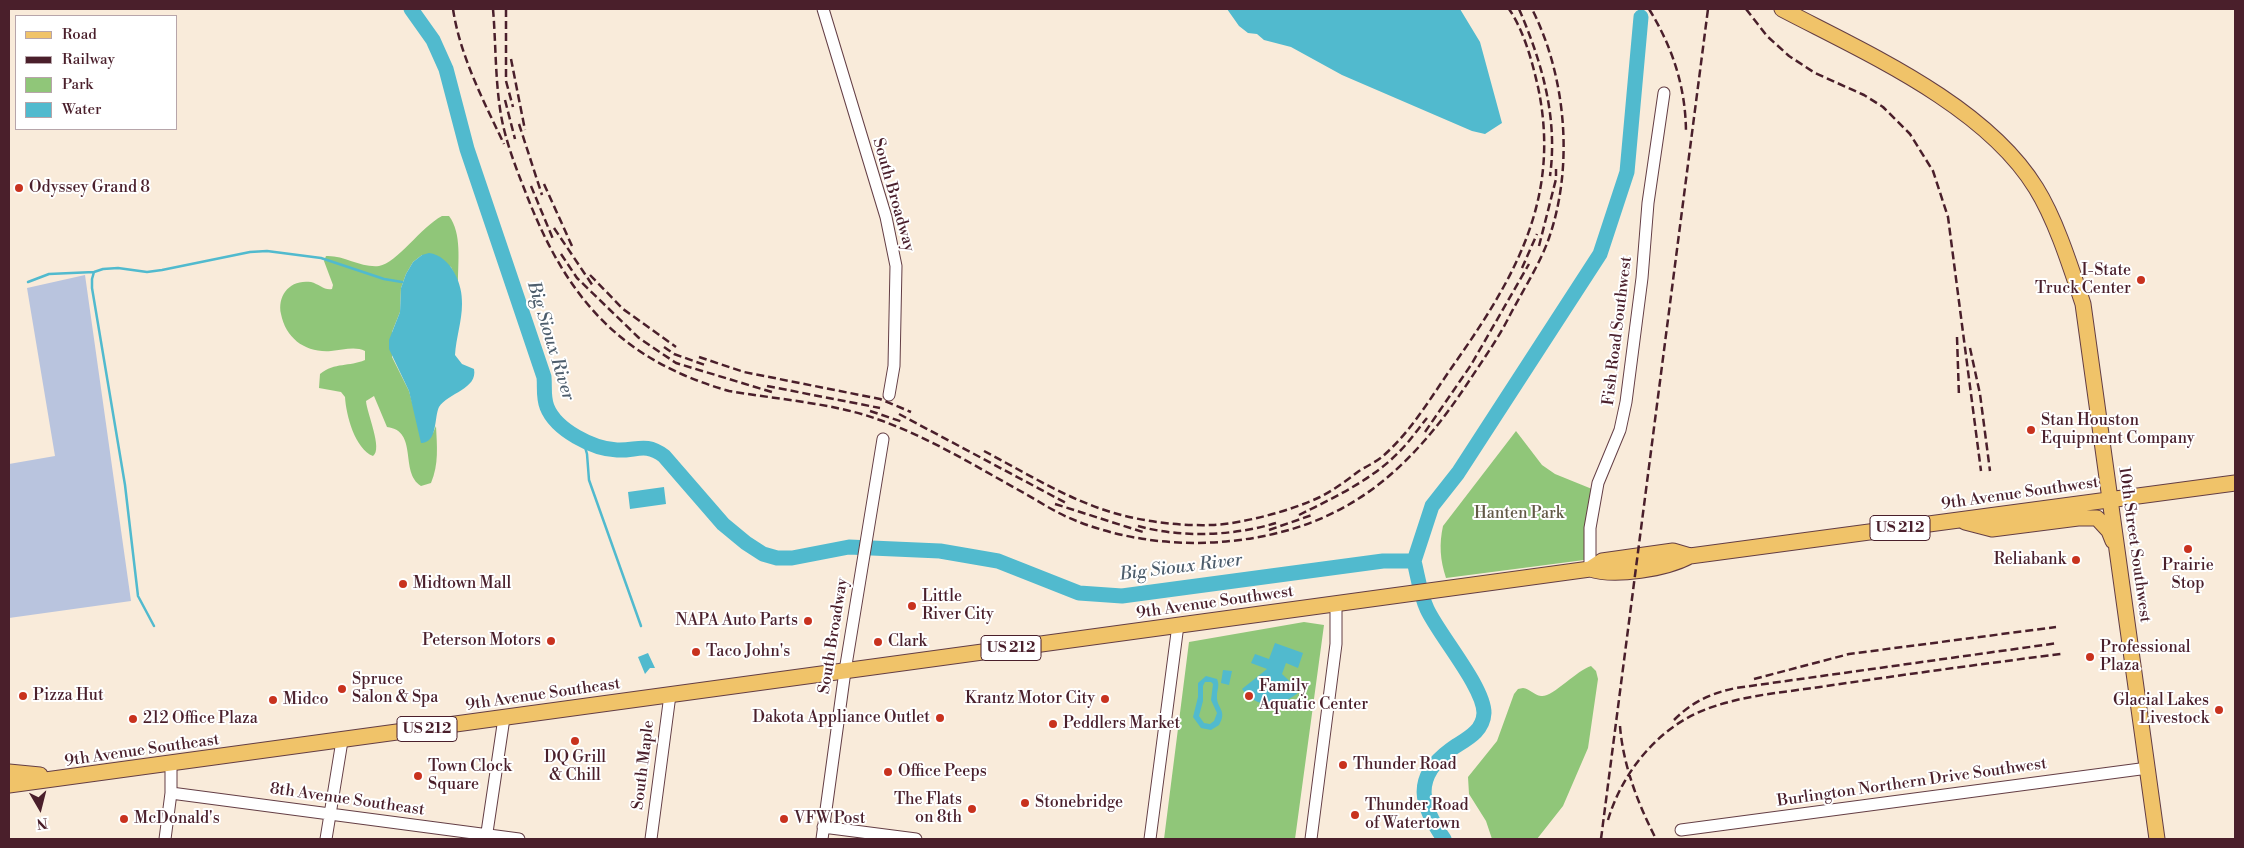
<!DOCTYPE html>
<style>
body{margin:0}
#map{position:relative;width:2244px;height:848px;overflow:hidden;background:#f9ebda;font-family:"Libre Bodoni",serif}
canvas{display:block}
.frame{position:absolute;inset:0;border:10px solid #4a1f2b;pointer-events:none}
.legend{position:absolute;left:15px;top:15px;width:162px;height:115px;box-sizing:border-box;background:#fff;border:1px solid #b7a5aa;margin:0;padding:6px 9px;list-style:none;font-size:15px;color:#4a1f2b}
.legend li{display:flex;align-items:center;gap:10px;height:25px}
.legend b{width:25px;border:1px solid #b7a5aa}
.north{position:absolute;left:15px;top:783px;width:50px;height:50px;-webkit-text-stroke:4px #fff;paint-order:stroke;rotate:172deg;font-size:14px;font-weight:700;line-height:20px;text-align:center;color:#4a1f2b}
.north::after{content:'';display:block;margin:auto;width:18px;height:22px;background:#4a1f2b;clip-path:polygon(50% 0,100% 100%,50% 72%,0 100%)}
</style>
<div id="map">
<canvas width="2244" height="848"></canvas>
<div class="frame"></div>
<ul class="legend">
<li><b style="height:6px;background:#f0c369"></b>Road</li>
<li><b style="height:6px;background:#4a1f2b"></b>Railway</li>
<li><b style="height:14px;background:#90c679"></b>Park</li>
<li><b style="height:14px;background:#51bace"></b>Water</li>
</ul>
<div class="north">N</div>
</div>
<script>
const g = document.querySelector('canvas').getContext('2d');
g.lineJoin = 'round';
function paint(path, color) { g.fillStyle = color; g.fill(path, 'evenodd'); }
function strokePath(path, color, width, dash) { g.strokeStyle = color; g.lineWidth = width; g.lineCap = dash ? 'butt' : 'round'; g.setLineDash(dash || []); g.stroke(path); }
function label(font, color, halo, rows, align = 'center') {
  g.font = font + ' "Libre Bodoni",serif'; g.lineWidth = 4; g.setLineDash([]); g.textBaseline = 'middle'; g.strokeStyle = halo; g.fillStyle = color; for (const [text, x, y, turn = 0] of rows) {
    g.save(); g.translate(x, y); g.rotate((+turn || 0) * Math.PI / 180); g.textAlign = isNaN(turn) ? turn : align; if (halo) g.strokeText(text, 0, 0); g.fillText(text, 0, 0); g.restore();
  }
}
const industrial = new Path2D(`
 M85 275 131 601 9 618V464L55 456 27 288Z`);
const green = new Path2D(`
 M442 216H449C462 233 458 262 458 282L451 267 422 255 413 262 406 274 401 288 400 312 392 332V357L409 391 417 420 433 433 436 426C437 446 439 464 431 483L421 486C399 472 419 431 387 427L374 396 366 401C367 414 383 449 373 456 355 449 346 415 345 397L341 392 319 388 320 374C335 362 349 367 365 360V351C355 346 343 350 331 351 306 353 286 339 281 314 277 295 290 279 311 282 319 284 325 291 332 289L333 285 324 261 326 256C344 255 361 268 379 266 397 263 421 227 442 216Z
 M1516 431 1542 465 1555 474 1592 489 1585 523 1584 560 1446 578C1440 560 1439 544 1443 526Z
 M1304 622 1324 625 1295 839H1164L1189 642Z
 M1591 666 1596 671 1598 679 1588 748 1563 806 1537 839H1492L1486 821 1469 794 1468 777 1497 741 1514 694 1518 689 1523 688C1530 689 1534 695 1541 696 1552 698 1577 670 1591 666Z`);
const water = new Path2D(`
 M1227 9H1460L1480 42 1502 123 1485 134 1472 131 1342 75 1291 47 1264 40 1257 34 1248 33 1239 26Z
 M429 253C451 256 463 284 462 304 462 321 456 338 455 355L462 364 474 369C478 389 448 393 439 407 434 417 438 443 421 443L409 391 389 349V340L400 312 401 288 406 274 413 262 422 255Z
 M664 487 666 504 630 509 628 492Z
 M1275 643 1303 653 1298 668 1286 663 1282 674 1300 691C1283 707 1256 710 1242 689L1267 669 1251 663 1255 654 1269 659Z
 M648 653 655 668H650L645 674 638 657Z
 M1223 670 1232 671 1229 685 1221 683Z
 M1206 676 1217 679C1220 686 1217 689 1217 696 1216 708 1228 710 1219 725L1211 730 1201 728 1193 717 1198 697V683ZM1205 682H1211L1213 684 1211 700 1217 713 1214 721 1210 724 1204 723 1199 716 1203 701V686Z`);
const stream = new Path2D(`
 M94 272 92 279V288L125 485 138 596 154 626
 M28 282 49 274 94 272 103 269 118 268 147 272 162 270 250 252 267 251 321 258 384 279 402 282
 M583 440 587 454 589 480 641 626`);
const river = new Path2D(`
 M411 9 433 40 446 69 467 149 544 377C545 387 543 397 547 407 556 430 593 449 617 450 637 451 645 442 664 456L723 524 746 543 763 554 777 558H792L849 547 940 551 998 561 1079 593 1122 596 1383 561H1414
 M1414 561 1432 506 1458 473 1600 254 1627 172 1641 17
 M1414 561C1418 577 1420 594 1427 609 1439 635 1484 687 1484 713 1483 733 1464 740 1450 750 1412 778 1421 806 1444 839`);
const minor = new Path2D(`
 M823 9 886 217 896 266 894 366 889 395
 M1590 569V528L1598 483 1620 430 1626 402 1642 278 1648 203 1664 93
 M171 793 519 839
 M823 827 916 839
 M1681 830 2148 768
 M165 839 171 793V765
 M326 839 342 741
 M486 839 504 718
 M651 839 670 695
 M822 839 845 671 883 439
 M1150 839 1178 625
 M1311 839 1336 644V604`);
const major = new Path2D(`
 M1782 9C1866 53 1985 105 2036 188 2056 220 2071 268 2083 304L2157 839
 M1965 522 1992 529 2078 518H2097L2109 531 2113 541
 M1590 569 1602 561 1673 551 1690 556
 M9 772 40 775
 M9 785 1590 569C1615 577 1666 569 1690 556L2235 483`);
const rail = new Path2D(`
 M453 9C460 56 484 102 504 144
 M493 9C496 44 495 80 501 115 506 144 518 173 529 201 569 301 623 361 729 391 775 399 831 403 874 418 927 436 975 466 1024 493 1038 501 1052 510 1067 517 1117 539 1176 547 1231 541 1345 529 1410 472 1471 378 1485 357 1499 337 1510 315 1523 290 1540 264 1549 238 1574 166 1566 76 1532 9
 M506 9V81L513 107
 M1519 9C1542 62 1558 118 1550 176
 M1649 9C1673 48 1686 88 1686 134
 M1746 9 1767 36 1789 56 1815 73 1864 95 1883 107 1910 134 1933 171 1948 217 1981 471
 M511 59 525 130
 M505 100 515 139
 M519 124 542 195
 M544 184 572 246
 M531 186 553 239
 M554 228 593 286
 M1539 246 1556 179V169
 M561 254 577 278 639 338 676 363 775 393
 M1522 268 1537 234
 M590 275 623 309 676 347
 M1957 337 1959 397
 M664 347 674 354 705 365
 M1970 348 1980 394 1990 471
 M699 357 744 372 880 399 911 412
 M767 386 880 408
 M870 411 903 422
 M899 414 1066 503
 M1425 432 1471 365 1529 264
 M984 451C1026 473 1069 500 1114 513 1145 522 1181 526 1212 525 1242 524 1293 510 1320 497 1334 490 1347 480 1359 471 1367 466 1376 462 1383 456 1413 430 1434 392 1457 360 1517 274 1561 196 1538 87 1532 61 1524 31 1509 9
 M1055 504 1143 532
 M1299 515C1335 497 1372 480 1400 451 1410 441 1418 429 1427 418
 M1138 526C1181 538 1233 536 1276 523
 M1269 530 1312 515
 M1754 679 1849 654 2056 627
 M1674 720C1692 702 1711 693 1736 688L2058 643
 M1620 726C1623 765 1638 804 1656 839
 M1608 820C1621 776 1653 734 1695 714 1733 696 1779 693 1820 687 1901 675 1981 664 2061 654
 M1601 839 1708 9`);
const markers = [
 [19,188,5,"#c8321e"],
 [2141,280,5,"#c8321e"],
 [2031,430,5,"#c8321e"],
 [2188,549,5,"#c8321e"],
 [2076,560,5,"#c8321e"],
 [403,584,5,"#c8321e"],
 [912,606,5,"#c8321e"],
 [808,621,5,"#c8321e"],
 [551,641,5,"#c8321e"],
 [878,642,5,"#c8321e"],
 [696,652,5,"#c8321e"],
 [2090,657,5,"#c8321e"],
 [342,689,5,"#c8321e"],
 [23,696,5,"#c8321e"],
 [1249,696,5,"#c8321e"],
 [1105,699,5,"#c8321e"],
 [273,700,5,"#c8321e"],
 [2219,710,5,"#c8321e"],
 [940,718,5,"#c8321e"],
 [133,719,5,"#c8321e"],
 [1053,724,5,"#c8321e"],
 [575,741,5,"#c8321e"],
 [1343,765,5,"#c8321e"],
 [888,772,5,"#c8321e"],
 [418,776,5,"#c8321e"],
 [1025,803,5,"#c8321e"],
 [972,809,5,"#c8321e"],
 [1355,815,5,"#c8321e"],
 [124,819,5,"#c8321e"],
 [784,819,5,"#c8321e"]
];
const shields = [
 [1900,528,60],
 [1011,648,60],
 [427,729,60]
];
const shieldNames = [
 ["US 212",1900,528],
 ["US 212",1011,648],
 ["US 212",427,729]
];
const poiNames = [
 ["Odyssey Grand 8",29,188],
 ["I-State",2131,271,"right"],
 ["Truck Center",2131,289,"right"],
 ["Stan Houston",2041,421],
 ["Equipment Company",2041,439],
 ["Reliabank",2066,560,"right"],
 ["Prairie",2188,566,"center"],
 ["Stop",2188,584,"center"],
 ["Midtown Mall",413,584],
 ["Little",922,597],
 ["River City",922,615],
 ["NAPA Auto Parts",798,621,"right"],
 ["Peterson Motors",541,641,"right"],
 ["Clark",888,642],
 ["Professional",2100,648],
 ["Plaza",2100,666],
 ["Taco John's",706,652],
 ["Spruce",352,680],
 ["Salon & Spa",352,698],
 ["Family",1259,687],
 ["Aquatic Center",1259,705],
 ["Pizza Hut",33,696],
 ["Krantz Motor City",1095,699,"right"],
 ["Midco",283,700],
 ["Glacial Lakes",2209,701,"right"],
 ["Livestock",2209,719,"right"],
 ["Dakota Appliance Outlet",930,718,"right"],
 ["212 Office Plaza",143,719],
 ["Peddlers Market",1063,724],
 ["DQ Grill",575,758,"center"],
 ["& Chill",575,776,"center"],
 ["Thunder Road",1353,765],
 ["Town Clock",428,767],
 ["Square",428,785],
 ["Office Peeps",898,772],
 ["The Flats",962,800,"right"],
 ["on 8th",962,818,"right"],
 ["Stonebridge",1035,803],
 ["Thunder Road",1365,806],
 ["of Watertown",1365,824],
 ["McDonald's",134,819],
 ["VFW Post",794,819]
];
const streetNames = [
 ["South Broadway",893,195,74],
 ["Fish Road Southwest",1618,331,-83],
 ["9th Avenue Southwest",2020,494,-8],
 ["10th Street Southwest",2134,545,82],
 ["9th Avenue Southwest",1215,603,-8],
 ["South Broadway",834,636,-81],
 ["9th Avenue Southeast",543,695,-8],
 ["9th Avenue Southeast",142,751,-8],
 ["South Maple",644,765,-83],
 ["Burlington Northern Drive Southwest",1912,783,-8],
 ["8th Avenue Southeast",347,800,8]
];
const parkNames = [
 ["Hanten Park",1519,514]
];
const waterNames = [
 ["Big Sioux River",550,341,73],
 ["Big Sioux River",1181,568,-7]
];
paint(industrial, '#b9c4de');
paint(green, '#90c679');
paint(water, '#51bace');
strokePath(stream, '#51bace', 2.5);
strokePath(river, '#51bace', 15);
strokePath(minor, '#643e45', 13);
strokePath(major, '#643e45', 17);
strokePath(minor, '#fff', 11);
strokePath(major, '#f0c369', 15);
strokePath(rail, '#4a1f2b', 2.5, [8, 4]);
for (const [x, y, r, color] of markers) { const dot = new Path2D(); dot.arc(x, y, r, 0, 2 * Math.PI); g.fillStyle = color; g.fill(dot); strokePath(dot, '#fff', 2); }
for (const [x, y, w] of shields) { const box = new Path2D(); box.roundRect(x - w / 2, y - 12.5, w, 25, 4); g.fillStyle = '#fff'; g.fill(box); strokePath(box, '#4a1f2b', 1); }
label('bold 15px', '#4a1f2b', null, shieldNames);
label('16px', '#4a1f2b', '#fff', poiNames, 'left');
label('16px', '#4a1f2b', '#fff', streetNames);
label('16px', '#625946', '#fff', parkNames);
label('italic 18px', '#4d5d6c', '#fff', waterNames);
</script>
